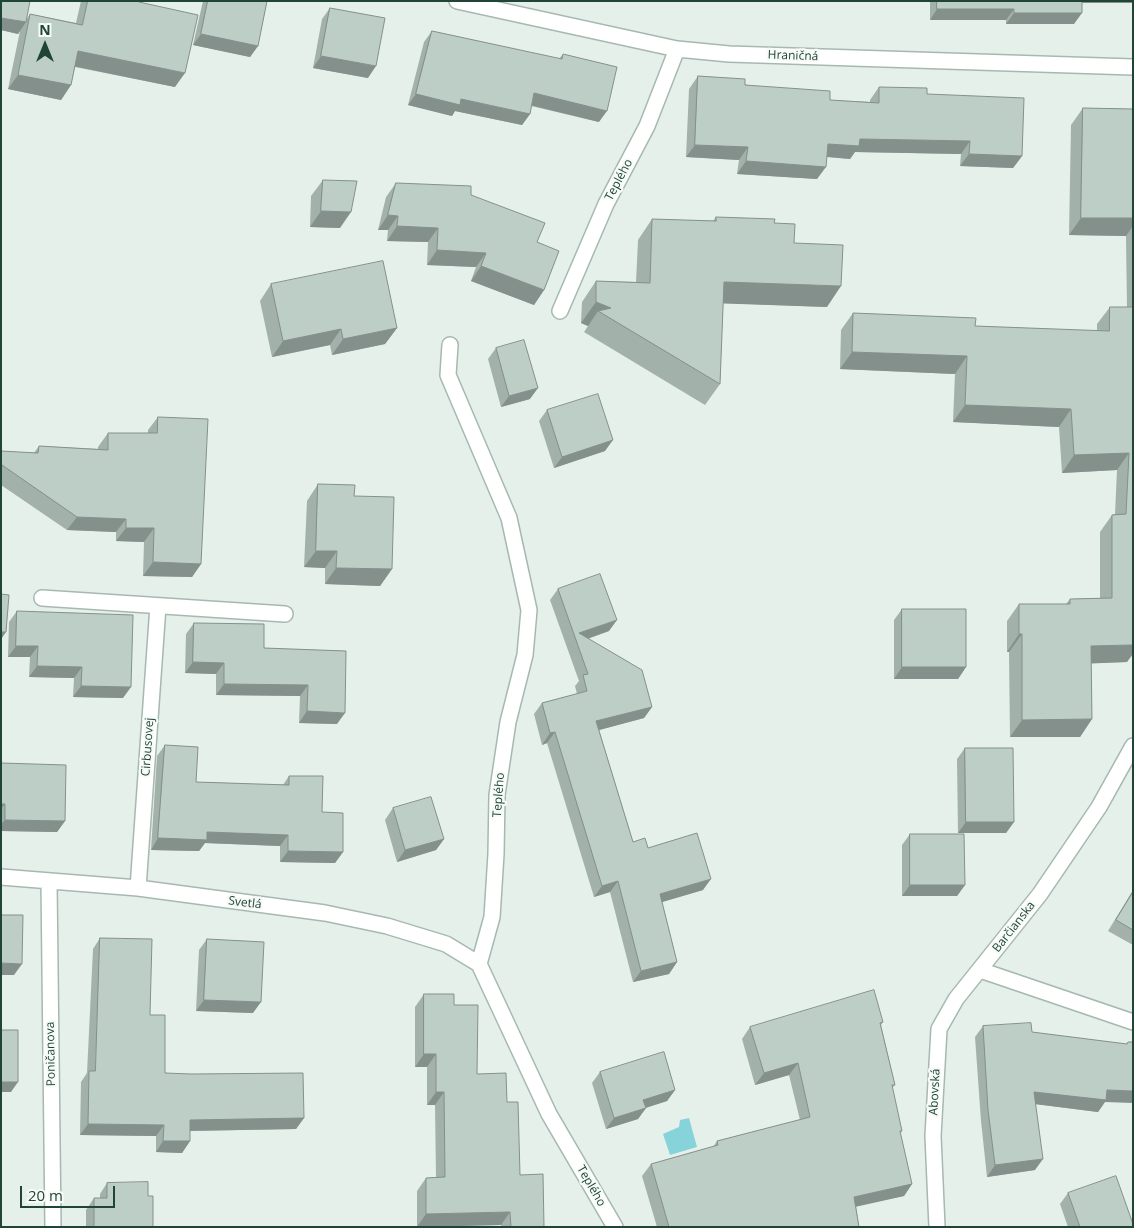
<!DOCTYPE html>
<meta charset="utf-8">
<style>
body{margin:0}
#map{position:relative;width:1134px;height:1228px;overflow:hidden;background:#e5f0ea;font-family:"Open Sans",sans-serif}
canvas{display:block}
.frame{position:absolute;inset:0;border:2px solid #214438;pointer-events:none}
.north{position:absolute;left:20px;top:20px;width:50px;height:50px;-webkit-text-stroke:4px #f6fbf8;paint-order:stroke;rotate:0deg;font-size:14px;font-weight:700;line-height:20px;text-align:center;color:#214438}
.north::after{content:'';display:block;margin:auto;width:18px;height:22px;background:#214438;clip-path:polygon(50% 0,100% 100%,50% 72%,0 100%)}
.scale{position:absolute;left:20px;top:1186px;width:95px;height:22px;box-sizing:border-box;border:2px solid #214438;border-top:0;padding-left:6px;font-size:15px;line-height:18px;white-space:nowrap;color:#214438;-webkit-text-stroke:4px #f6fbf8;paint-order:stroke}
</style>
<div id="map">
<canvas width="1134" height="1228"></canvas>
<div class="frame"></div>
<div class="north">N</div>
<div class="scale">20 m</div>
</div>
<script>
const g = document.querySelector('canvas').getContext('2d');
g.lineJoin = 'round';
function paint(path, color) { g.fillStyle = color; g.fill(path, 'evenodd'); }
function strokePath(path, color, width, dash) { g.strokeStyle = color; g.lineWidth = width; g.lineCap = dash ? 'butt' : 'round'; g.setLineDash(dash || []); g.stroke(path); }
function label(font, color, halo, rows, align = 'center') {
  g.font = font + ' "Open Sans",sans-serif'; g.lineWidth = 4.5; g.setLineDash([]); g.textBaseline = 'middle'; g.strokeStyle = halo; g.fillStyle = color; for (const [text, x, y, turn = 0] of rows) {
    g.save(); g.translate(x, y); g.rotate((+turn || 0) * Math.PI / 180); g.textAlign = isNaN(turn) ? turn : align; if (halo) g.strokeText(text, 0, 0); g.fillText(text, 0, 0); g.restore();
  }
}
const water = new Path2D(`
 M689 1118 697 1147 670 1155 663 1134 679 1127 680 1120Z`);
const minor = new Path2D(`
 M457 1 677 49 729 54 1133 67
 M560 311 606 204 647 126 677 49
 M450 345 448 375 509 518 529 610 525 655 508 722 497 795 496 854 492 917 479 964 549 1114 615 1227
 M42 598 285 614
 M1 877 138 888 325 913 387 926 446 944 479 964
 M49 882 53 1227
 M138 888 158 606
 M980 970 1133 1022
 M937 1227 933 1136 939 1029 956 999 1040 894 1099 807 1133 746`);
const wall = new Path2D(`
 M1 1 26 20 30 14 76 23 81 1H140L175 87 75 67 71 85 61 100 8 89 20 31 18 34 1 30Z
 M203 1H267L258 46 250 57 193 45Z
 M930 1H1133V3H1082L1074 24H1006V20H930Z
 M330 8 368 78 313 68 322 19Z
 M432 31 559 59 563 54 599 122 531 106 530 114 522 125 455 111 452 116 408 105 424 42Z
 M698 76 830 100 870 102V100L879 87 927 94 1022 156 1013 168 960 166 961 154 855 152 850 159 826 157 817 179 737 174 739 160 686 157 689 89Z
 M1083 108 1133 109V645L1127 662 1091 663 1092 719 1080 737H1010L1009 652H1007V621L1019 604H1066L1070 599 1100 598V532L1112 515 1115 514 1117 470 1062 473 1059 427 953 422 955 374 840 369 841 330 853 313 975 326 1097 331V324L1110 307H1127L1126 236 1069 235 1071 125Z
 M323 180 340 228 310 227 311 196Z
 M396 183 471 195 537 242 544 290 534 305 471 281 476 267 427 265 428 242 387 241 388 230H378L386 197Z
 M716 217 774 223 794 243 827 307 723 303 720 384 705 405 584 332 588 326 581 323 582 302 596 281 636 282 638 240 652 219 713 221Z
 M271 284 397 328 385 344 332 355 330 345 272 357 260 301Z
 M496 348 530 399 501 407 488 359Z
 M547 410 605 451 554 468 539 421Z
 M158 417 201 564 192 577 143 576 144 542 116 541V532L67 530 1 485V451L34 453 39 446 98 449V447L108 433H148V430Z
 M318 484 354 496 392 569 380 586 325 584V568L304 567 307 501Z
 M558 589 609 631 588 639 652 707 644 718 599 730 633 842 648 848 703 890 662 902 677 962 669 974 633 982 610 892 594 897 547 743 542 745 534 714 542 703 577 694 575 686 579 681 550 600Z
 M902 609 966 667 958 679H894V620Z
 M17 611 123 698 73 697 74 678 29 677 30 657H8L9 622Z
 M194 623 264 648 346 651 337 724 299 723 300 696 216 695V674L185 673 186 634Z
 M165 745 196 782 283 785 289 776 322 812 343 852 335 863 280 862V846L205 843 199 851 151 850 157 756Z
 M965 748 1014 822 1006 833H958L957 759Z
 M1 763 65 821 57 832 1 831Z
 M393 808 444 839 436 850 397 862 385 820Z
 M910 834 965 885 957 896H902V845Z
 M1133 890V945L1108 931Z
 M100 938 150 1015 165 1073 304 1118 296 1129 190 1131V1141L182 1153 156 1152V1136L80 1135 81 1082 87 1073 93 949Z
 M207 939 253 1013 196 1011 199 950Z
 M424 994 454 1005 477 1074 507 1102 520 1175 544 1227H501V1225L417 1227V1191L426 1178 436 1177 435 1105H427V1067H415V1007Z
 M883 1022 881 1025 895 1085 892 1088 902 1131 900 1134 912 1184 904 1196 856 1206 859 1227H657L642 1176 651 1164 713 1147 717 1141 800 1120 789 1075 755 1085 742 1039 750 1027Z
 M983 1026 1126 1044 1128 1042H1133L1105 1102 1098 1112 1036 1104 1035 1170 987 1177 981 1121 975 1037Z
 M600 1072 675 1090 667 1101 646 1108 638 1119 606 1129 592 1083Z
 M107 1183 148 1196 153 1227H86V1210L94 1198H100V1194Z
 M1068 1193 1133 1227H1068L1060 1204Z`);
const shadedWall = new Path2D(`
 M1075 1H1133V3H1074Z
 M937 9H1014L1006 20H930Z
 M1014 13H1082L1074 24H1006Z
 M1 18 26 22 18 34 1 30Z
 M201 34 258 46 250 57 193 45Z
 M78 51 185 73 175 87 68 65Z
 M321 56 376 66 368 78 313 68Z
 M18 75 71 85 61 100 8 89Z
 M534 93 607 111 599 122 526 104Z
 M416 94 461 99 530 114 522 125 455 111 452 116 408 105Z
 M860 139 970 141 961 154 855 152 850 159 819 156 828 144Z
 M695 145 748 147 739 160 686 157Z
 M969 154 1022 156 1013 168 960 166Z
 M746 161 826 167 817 179 737 174Z
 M321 211 351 212 340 228 310 227Z
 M388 215 398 216 388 230H378Z
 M1081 218H1133V226L1126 236 1069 235Z
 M397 226 438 228 428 242 387 241Z
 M437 250 486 253 476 267 427 265Z
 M481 266 544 290 534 305 471 281Z
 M724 282 841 286 827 307 710 303Z
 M596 302 611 308 598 311 588 326 581 323Z
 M397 328 385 344 332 355 343 339Z
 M341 329 330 345 272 357 283 341Z
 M852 352 967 356 955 374 840 369Z
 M538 388 530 399 501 407 509 396Z
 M965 405 1071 409 1059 427 953 422Z
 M613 440 605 451 554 468 562 457Z
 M1129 453 1117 470 1062 473 1074 455Z
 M77 517 126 519 116 532 67 530Z
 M126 528H154L144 542 116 541Z
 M316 551H337L325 568 304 567Z
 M153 562 201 564 192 577 143 576Z
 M336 568 392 569 380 586 325 584Z
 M617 620 609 631 577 642 579 633Z
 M1 632H6L2 638H1Z
 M1019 634H1022L1009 652H1007Z
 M1133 645V654L1127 662 1079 664 1091 646Z
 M16 646H38L30 657H8Z
 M193 662 224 663 216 674 185 673Z
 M37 666 82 667 74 678 29 677Z
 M902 667H966L958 679H894Z
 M224 684 308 685 300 696 216 695Z
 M81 686 131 687 123 698 73 697Z
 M652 707 644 718 588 733 596 721Z
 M307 711 345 713 337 724 299 723Z
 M1092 719 1080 737H1010L1022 720Z
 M555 732 547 743 542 745 550 733Z
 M1 804H5L1 809Z
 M5 820 65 821 57 832 1 831V824Z
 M966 822H1014L1006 833H958Z
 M207 832 288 835 280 846 205 843 199 851 151 850 158 838Z
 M444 839 436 850 397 862 405 850Z
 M288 851 343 852 335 863 280 862Z
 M711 879 703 890 652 905 660 894Z
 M618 881 610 892 594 897 602 886Z
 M910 885H965L957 896H902Z
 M677 962 669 974 633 982 641 971Z
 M1 963 22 964 14 975H1Z
 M204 1000 261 1002 253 1013 196 1011Z
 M424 1054H436L427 1067H415Z
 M798 1063 789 1075 755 1085 764 1073Z
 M1 1082H18L11 1092H1Z
 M675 1090 667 1101 635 1111 643 1100Z
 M1107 1090 1133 1091V1103L1105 1102 1098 1112 1026 1103 1034 1092Z
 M436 1092H444L435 1105H427Z
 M646 1108 638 1119 606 1129 614 1118Z
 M304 1118 296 1129 183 1131 190 1120Z
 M88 1124 164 1125 156 1136 80 1135Z
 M163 1141H190L182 1153 156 1152Z
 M1043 1159 1035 1170 987 1177 995 1165Z
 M912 1184 904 1196 846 1209 854 1197Z
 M510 1212 501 1225 417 1227 426 1214Z`);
const building = new Path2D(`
 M1 1H30L26 22 1 18Z
 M88 1H140L139 2 198 15 185 73 78 51 71 85 18 75 30 14 82 25Z
 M208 1H267L258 46 201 34Z
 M937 1H1082V13H1014V9H937Z
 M330 8 385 18 376 66 321 56Z
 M432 31 562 59 563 54 617 67 607 111 534 93 530 114 461 99 460 105 416 94Z
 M698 76 745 79V85L830 91V100L879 103V87L927 88V94L1024 98 1022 156 969 154 970 141 860 139 859 146 828 144 826 167 746 161 748 147 695 145Z
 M1083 108 1133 109V218H1081Z
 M323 180 357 181 351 212 321 211Z
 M396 183 471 186V195L545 223 537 242 559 251 544 290 481 266 486 253 437 250 438 228 397 226 398 216 388 215Z
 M716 217 775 219 774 223 795 224 794 243 843 245 841 286 724 282 720 384 598 311 611 308 596 302V281L650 283 652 219 716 221Z
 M383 261 397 328 343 339 341 329 283 341 271 284Z
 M1110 307H1133V645L1091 646 1092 719 1022 720V634H1019V604H1070V599L1112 598V515L1126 514 1129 453 1074 455 1071 409 965 405 967 356 852 352 853 313 976 318 975 326 1109 331Z
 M524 340 538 388 509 396 496 348Z
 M598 394 613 440 562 457 547 410Z
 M158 417 208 419 201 564 153 562 154 528H126V519L77 517 2 465 1 472V451L38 453 39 446 108 450V433H157Z
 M318 484 355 485 354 496 394 497 392 569 336 568 337 551H316Z
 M600 574 617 620 579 633 642 670 652 707 596 721 633 842 645 838 648 848 697 833 711 879 660 894 677 962 641 971 618 881 602 886 555 732 550 733 542 703 587 691 583 675 588 674 558 589Z
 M1 594 9 595 6 632H1Z
 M902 609H966V667H902Z
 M17 611 133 615 131 687 81 686 82 667 37 666 38 646H16Z
 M194 623 264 624V648L346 651 345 713 307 711 308 685 224 684V663L193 662Z
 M165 745 198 747 196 782 289 785V776H323L322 812 343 813V852L288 851V835L207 832V840L158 838Z
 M965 748H1013L1014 822H966Z
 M1 763 66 765 65 821 5 820V804H1Z
 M431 797 444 839 405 850 393 808Z
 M910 834H964L965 885H910Z
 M1133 892V930L1116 920Z
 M1 915H23L22 964 1 963Z
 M100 938 152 939 150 1015H165V1073L191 1074 303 1073 304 1118 190 1120V1141H163L164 1125 88 1124 89 1071H95Z
 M207 939 264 942 261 1002 204 1000Z
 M874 990 883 1022 880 1023 895 1085H892L902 1131H900L912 1184 854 1197 859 1227H669L651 1164 718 1145 717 1141 810 1117 798 1063 764 1073 750 1027Z
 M424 994H454V1005H478L477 1074 506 1073 507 1102H518L520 1175 543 1174 544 1227H511L510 1212 426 1214V1178L445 1177 444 1092H436V1054H424Z
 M1031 1023 1032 1032 1127 1044 1128 1042H1133V1091L1107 1090 1106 1100 1034 1092 1043 1159 995 1165 988 1110 983 1026Z
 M1 1030H18V1082H1Z
 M664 1052 675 1090 643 1100 646 1108 614 1118 600 1072Z
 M1116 1176 1133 1224V1227H1080L1068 1193Z
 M148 1182V1196H153V1227H94V1198H107V1183Z`);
const streetNames = [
 ["Hraničná",793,56,2],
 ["Teplého",619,180,-62],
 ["Cirbusovej",148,747,-86],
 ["Teplého",499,795,-86],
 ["Svetlá",245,903,7],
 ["Barčianska",1014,927,-52],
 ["Poničanova",51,1054,-91],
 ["Abovská",935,1092,-87],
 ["Teplého",591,1186,60]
];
paint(water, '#87d3da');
strokePath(minor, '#a6b9b1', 18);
strokePath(minor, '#fff', 15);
paint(wall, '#a2b1aa');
paint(shadedWall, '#84908b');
paint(building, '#bccec6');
strokePath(building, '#84908b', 1);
label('12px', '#214438', '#f6fbf8', streetNames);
</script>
